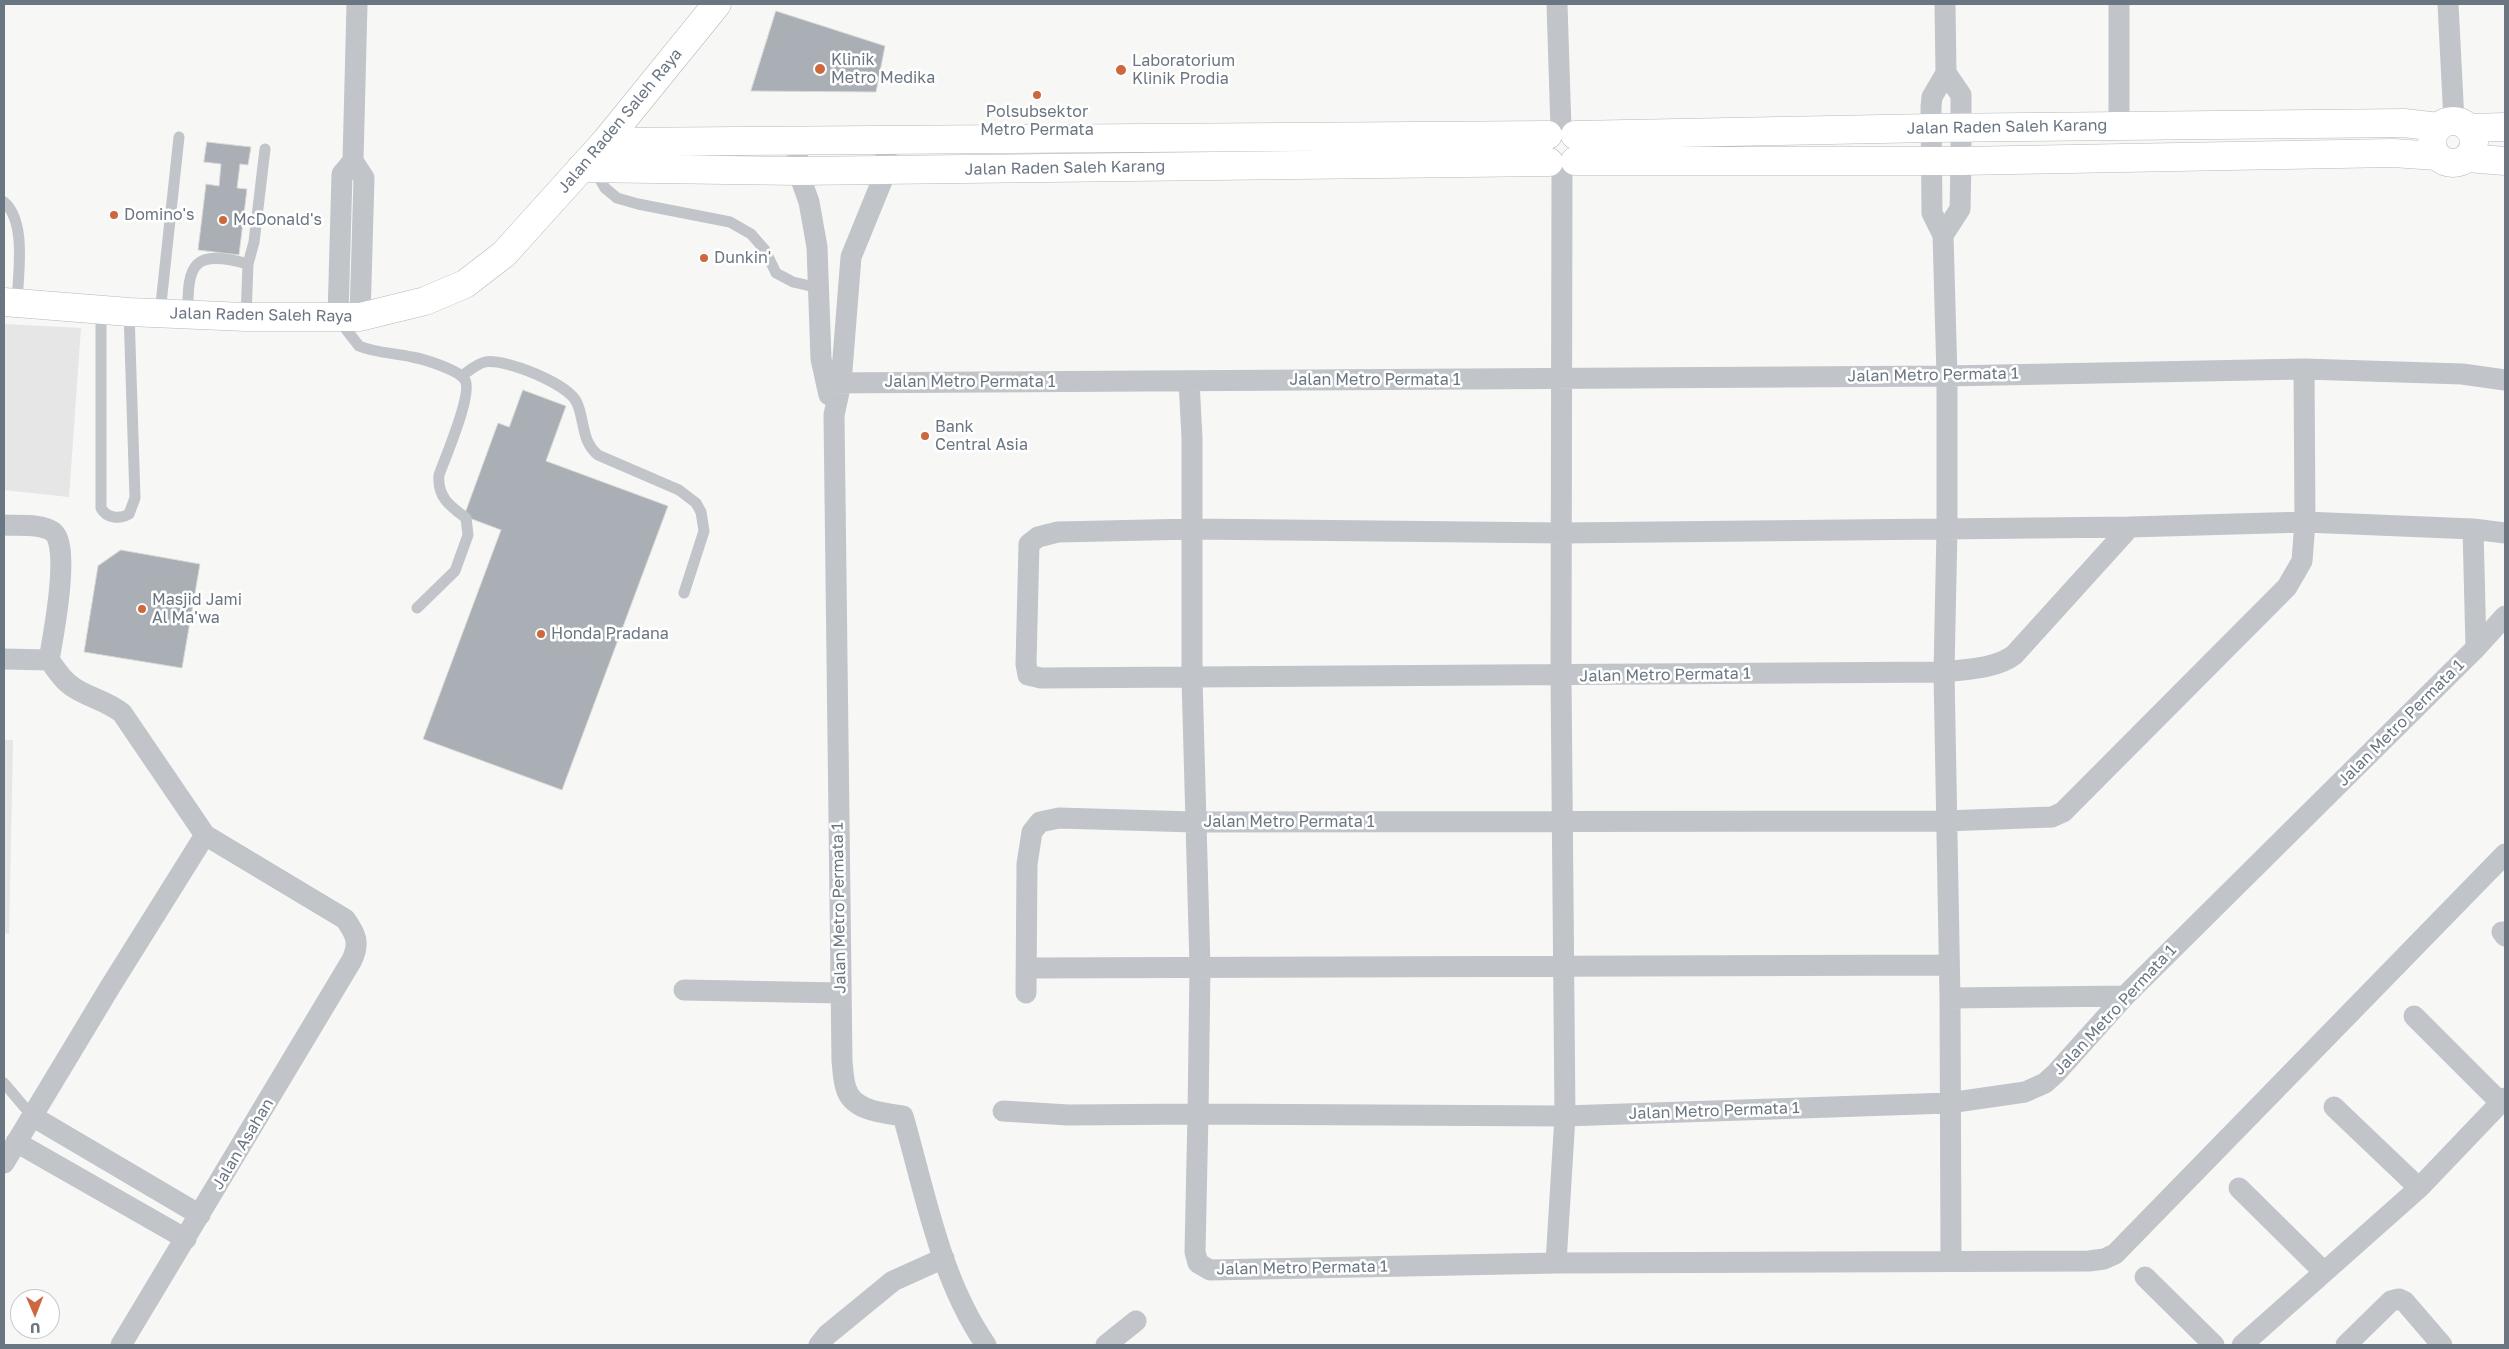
<!DOCTYPE html>
<style>
body{margin:0}
#map{position:relative;width:2509px;height:1349px;overflow:hidden;background:#f7f7f5;font-family:"Golos Text",sans-serif}
canvas{display:block}
.frame{position:absolute;inset:0;border:5px solid #6a7682;pointer-events:none}
.north{position:absolute;left:10px;top:1289px;width:50px;height:50px;box-sizing:border-box;background:#fff;border:1px solid #c3c8cd;border-radius:50%;rotate:179deg;font-size:14px;font-weight:700;line-height:20px;text-align:center;color:#6a7682}
.north::after{content:'';display:block;margin:auto;width:18px;height:22px;background:#cd673e;clip-path:polygon(50% 0,100% 100%,50% 72%,0 100%)}
</style>
<div id="map">
<canvas width="2509" height="1349"></canvas>
<div class="frame"></div>
<div class="north">U</div>
</div>
<script>
const g = document.querySelector('canvas').getContext('2d');
g.lineJoin = 'round';
function paint(path, color) { g.fillStyle = color; g.fill(path, 'evenodd'); }
function strokePath(path, color, width, dash) { g.strokeStyle = color; g.lineWidth = width; g.lineCap = dash ? 'butt' : 'round'; g.setLineDash(dash || []); g.stroke(path); }
function label(font, color, halo, rows, align = 'center') {
  g.font = font + ' "Golos Text",sans-serif'; g.lineWidth = 5; g.setLineDash([]); g.textBaseline = 'middle'; g.strokeStyle = halo; g.fillStyle = color; for (const [text, x, y, turn = 0] of rows) {
    g.save(); g.translate(x, y); g.rotate((+turn || 0) * Math.PI / 180); g.textAlign = isNaN(turn) ? turn : align; if (halo) g.strokeText(text, 0, 0); g.fillText(text, 0, 0); g.restore();
  }
}
const built = new Path2D(`
 M4 324 81 328 69 497 4 490Z
 M4 740H13L9 934 4 933Z`);
const building = new Path2D(`
 M776 11 885 46 876 92 751 91Z
 M207 142 251 147 248 165 240 164 237 188 247 189 239 255 198 250 206 184 219 186 221 164 204 162Z
 M523 390 566 406 546 461 668 506 562 790 423 739 501 530 464 516 498 423 509 427Z
 M121 550 200 564 182 668 84 652 98 566Z`);
const lane = new Path2D(`
 M594 169 605 188 617 198 638 204 730 222 751 234 765 250 776 273 793 282 819 288
 M4 202C27 222 18 274 17 303
 M248 264 254 242 265 149
 M101 309V508C107 519 120 519 129 514L135 498 129 312
 M160 313 179 137
 M188 314C187 263 194 249 248 264L246 317
 M338 319 359 346C376 353 395 353 412 357 424 359 459 370 465 380 473 394 445 458 439 475 437 497 450 506 466 518L468 535 455 571 417 608
 M462 376C469 371 476 364 485 362 505 358 569 384 577 403 585 421 581 441 598 455L679 490 696 503 701 512 704 531 684 593
 M4 1083 32 1116`);
const street = new Path2D(`
 M357 4 353 161 364 178 360 317
 M1557 4 1561 129
 M1945 4 1946 73 1932 97 1931 107 1932 213 1943 235 1947 376V529L1944 672 1950 998 1951 1260
 M2448 4 2454 121
 M2119 125V4
 M886 141V171L851 257 841 383 834 415 842 1061C843 1069 843 1080 846 1088 852 1111 884 1113 903 1116 925 1192 940 1279 986 1345
 M797 142 798 171 809 202 817 247 821 359 829 395
 M1943 235 1960 209 1961 161V95L1946 73
 M338 317 342 174 353 161
 M1189 381 1192 438V678L1200 967 1198 1114 1565 1116 1949 1103 2025 1092 2045 1083 2056 1073 2125 996 2476 648 2505 616
 M826 383 1947 376 2304 369 2462 374 2505 380
 M4 525C18 526 42 523 53 532 71 545 53 637 49 660
 M2130 527 2014 655C1995 669 1967 669 1944 672L1041 678 1028 675 1026 664 1029 544 1038 537 1058 532 1193 529 1562 533 2130 527 2305 522 2473 529 2505 533
 M2473 529 2476 648
 M4 659 49 660C57 671 64 682 76 689 91 698 108 702 122 713L205 835 345 919C356 934 360 943 352 960L121 1345
 M2502 932 2505 936
 M1027 968 1949 965
 M684 990 840 993
 M1026 993 1027 864 1032 832 1040 822 1059 818 1194 822 1945 821 2052 817 2063 812 2287 587 2302 561 2305 522 2304 369
 M1950 998 2125 996
 M2414 1016 2501 1103
 M2334 1107 2419 1188
 M1003 1111 1068 1115 1198 1114 1195 1252 1198 1263 1210 1270 1556 1263 2089 1261 2104 1259 2115 1254 2505 854
 M32 1116 200 1215
 M16 1142 186 1239
 M4 1163 110 987 205 835
 M2239 1188 2324 1272
 M1556 1263 1565 1116 1561 676 1562 167
 M2145 1277 2214 1345
 M819 1345 827 1335 893 1281 944 1258
 M1106 1345 1136 1321
 M2242 1345 2419 1188 2505 1098
 M2346 1345 2391 1301 2399 1299 2405 1302 2442 1345`);
const secondary = new Path2D(`
 M4 302 129 312 246 317H360L425 301 465 284 504 254 605 142 717 4`);
const primary = new Path2D(`
 M2432 142a21 21 0 1 1 42 0a21 21 0 1 1-42 0Z
 M2468 128 2505 127
 M1575 135 1932 128 2404 123 2439 127
 M605 142 1548 135
 M2467 158 2505 161
 M1575 161H1961L2393 153 2437 156
 M581 168 798 171 1549 162`);
const markers = [
 [820,69,6,"#cd673e"],
 [1121,70,6,"#cd673e"],
 [1037,95,5,"#cd673e"],
 [114,215,5,"#cd673e"],
 [223,220,5,"#cd673e"],
 [704,258,5,"#cd673e"],
 [925,436,5,"#cd673e"],
 [142,609,5,"#cd673e"],
 [541,634,5,"#cd673e"]
];
const poiNames = [
 ["Klinik",831,60],
 ["Metro Medika",831,78],
 ["Laboratorium",1132,61],
 ["Klinik Prodia",1132,79],
 ["Polsubsektor",1037,112,"center"],
 ["Metro Permata",1037,130,"center"],
 ["Domino's",124,215],
 ["McDonald's",233,220],
 ["Dunkin'",714,258],
 ["Bank",935,427],
 ["Central Asia",935,445],
 ["Masjid Jami",152,600],
 ["Al Ma'wa",152,618],
 ["Honda Pradana",551,634]
];
const streetNames = [
 ["Jalan Raden Saleh Raya",620,121,-50],
 ["Jalan Raden Saleh Karang",2007,127,-1],
 ["Jalan Raden Saleh Karang",1065,168,-1],
 ["Jalan Raden Saleh Raya",261,315,1],
 ["Jalan Metro Permata 1",1933,375,-1],
 ["Jalan Metro Permata 1",1375,380],
 ["Jalan Metro Permata 1",970,382],
 ["Jalan Metro Permata 1",1665,675,-1],
 ["Jalan Metro Permata 1",2401,723,-45],
 ["Jalan Metro Permata 1",1289,822],
 ["Jalan Metro Permata 1",839,908,-91],
 ["Jalan Metro Permata 1",2115,1010,-47],
 ["Jalan Metro Permata 1",1714,1111,-2],
 ["Jalan Asahan",243,1144,-59],
 ["Jalan Metro Permata 1",1302,1268,-1]
];
paint(built, '#e5e6e5');
paint(building, '#a9afb4');
strokePath(building, '#d9d9d7', 1);
strokePath(secondary, '#b4b8bc', 29);
strokePath(primary, '#b5b8bc', 29);
strokePath(lane, '#c1c4c8', 11);
strokePath(street, '#c1c4c8', 21);
strokePath(secondary, '#fff', 28);
strokePath(primary, '#fff', 28);
for (const [x, y, r, color] of markers) { const dot = new Path2D(); dot.arc(x, y, r, 0, 2 * Math.PI); g.fillStyle = color; g.fill(dot); strokePath(dot, '#fff', 2); }
label('16px', '#6a7682', '#fff', poiNames, 'left');
label('16px', '#6a7682', '#fff', streetNames);
</script>
